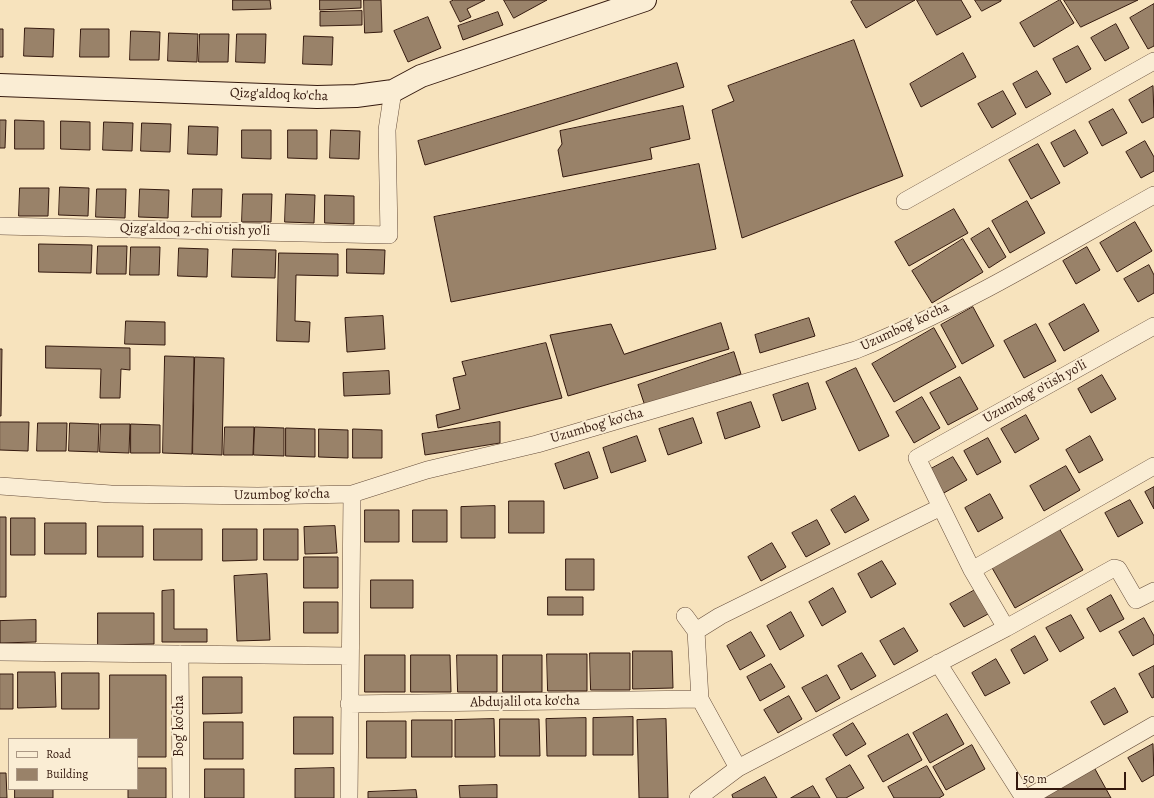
<!DOCTYPE html>
<style>
body{margin:0}
#map{position:relative;width:1154px;height:798px;overflow:hidden;background:#f7e3bd;font-family:Alegreya,serif}
canvas{display:block}
.legend{position:absolute;left:8px;top:738px;width:130px;height:52px;box-sizing:border-box;background:#faedd4;border:1px solid #ab9885;margin:0;padding:5px 7px;list-style:none;font-size:12px;color:#34190e}
.legend li{display:flex;align-items:center;gap:8px;height:20px}
.legend b{width:20px;border:1px solid #ab9885}
.scale{position:absolute;left:1016px;top:772px;width:110px;height:18px;box-sizing:border-box;border:2px solid #34190e;border-top:0;padding-left:5px;font-size:12px;line-height:14px;white-space:nowrap;color:#34190e;-webkit-text-stroke:3px #faedd4;paint-order:stroke}
</style>
<div id="map">
<canvas width="1154" height="798"></canvas>
<ul class="legend">
<li><b style="height:5px;background:#faedd4"></b>Road</li>
<li><b style="height:11px;background:#998269"></b>Building</li>
</ul>
<div class="scale">50 m</div>
</div>
<script>
const g = document.querySelector('canvas').getContext('2d');
g.lineJoin = 'round';
function paint(path, color) { g.fillStyle = color; g.fill(path, 'evenodd'); }
function strokePath(path, color, width, dash) { g.strokeStyle = color; g.lineWidth = width; g.lineCap = dash ? 'butt' : 'round'; g.setLineDash(dash || []); g.stroke(path); }
function label(font, color, halo, rows, align = 'center') {
  g.font = font + ' Alegreya,serif'; g.lineWidth = 4; g.setLineDash([]); g.textBaseline = 'middle'; g.strokeStyle = halo; g.fillStyle = color; for (const [text, x, y, turn = 0] of rows) {
    g.save(); g.translate(x, y); g.rotate((+turn || 0) * Math.PI / 180); g.textAlign = isNaN(turn) ? turn : align; if (halo) g.strokeText(text, 0, 0); g.fillText(text, 0, 0); g.restore();
  }
}
const building = new Path2D(`
 M233 0H270L271 9 233 10Z
 M320 0H361V8L320 10Z
 M364 0H381L382 32 365 33Z
 M454 0H485L467 9 471 17 460 22 450 2Z
 M504 0H547L514 18Z
 M854 0H915L866 28 851 2Z
 M917 0H961L971 17 937 35Z
 M975 0H1001V1L982 11Z
 M1060 0 1074 23 1034 47 1020 23Z
 M1064 0H1138L1081 27Z
 M1154 4V46L1148 49 1130 18Z
 M362 11V25L320 26V12Z
 M498 12 503 25 463 40 458 26Z
 M428 17 441 48 408 62 394 31Z
 M1116 24 1129 48 1105 61 1091 38Z
 M25 28 54 29 53 57 24 56Z
 M0 29H3V57H0Z
 M81 29H109V57H80Z
 M131 31 160 32 159 60H130Z
 M169 33 198 34 197 62 168 61Z
 M200 34H229L228 62H199Z
 M237 34H266L265 63 236 62Z
 M304 36 333 37 332 65 303 64Z
 M854 40 903 176 742 238 712 110 734 101 728 86Z
 M1078 46 1091 69 1066 83 1053 59Z
 M963 53 976 77 921 107 910 84Z
 M677 63 684 87 425 165 418 141Z
 M1037 71 1051 94 1026 108 1013 84Z
 M1153 86 1154 117 1142 123 1129 100Z
 M1003 91 1016 114 992 128 978 104Z
 M683 106 690 139 650 148 652 159 563 177 558 150 562 144 560 131Z
 M1113 109 1127 133 1102 146 1089 122Z
 M0 120H6L5 148H0Z
 M15 120 44 121V149H15Z
 M61 121 90 122V150L61 149Z
 M104 122 133 123 132 151 103 150Z
 M142 123 171 124 170 152 141 151Z
 M189 126 218 127 217 155 188 154Z
 M242 130H271V159L242 158Z
 M288 130H317V159L288 158Z
 M331 130 360 131 359 159 330 158Z
 M1075 130 1088 153 1064 167 1051 143Z
 M1145 141 1154 157V171L1141 178 1126 152Z
 M1038 144 1060 183 1031 199 1009 160Z
 M699 164 716 249 451 302 434 217Z
 M60 187 89 188 88 216 59 215Z
 M20 188H49L48 216H19Z
 M97 189H126L125 218 96 217Z
 M140 189 169 190 168 218 139 217Z
 M193 189H222L221 217H192Z
 M243 194H272L271 222H242Z
 M286 194 315 195 314 223 285 222Z
 M325 195 354 196V224L325 223Z
 M1027 201 1045 233 1010 253 992 221Z
 M954 209 968 233 909 266 895 242Z
 M1135 222 1152 251 1117 272 1100 243Z
 M989 228 1006 257 989 268 971 239Z
 M963 239 983 272 932 303 912 271Z
 M39 244 92 245 91 273 39 272Z
 M98 246H127L126 274H97Z
 M131 247H160L159 275H130Z
 M1087 247 1100 270 1076 284 1063 261Z
 M179 248 208 249 207 277 178 276Z
 M233 249 276 250 275 278 232 277Z
 M347 249 385 250 384 274 347 273Z
 M279 253 338 254V276L296 275 295 321 310 322 309 342 277 341Z
 M1149 265 1154 275V293L1138 302 1124 279Z
 M1084 304 1099 331 1064 351 1049 324Z
 M973 307 994 346 962 364 941 325Z
 M383 316 385 349 347 352 345 318Z
 M809 318 815 336 760 353 755 335Z
 M126 321 165 322V345L125 344Z
 M721 323 729 349 568 396 550 335 611 324 624 354Z
 M1036 324 1056 361 1024 378 1004 341Z
 M934 328 956 367 894 402 872 364Z
 M546 343 562 398 438 428 436 415 460 409 453 378 466 375 462 362Z
 M46 346 130 348V370L121 369 120 398H100L101 369 46 368Z
 M0 349H2L1 416H0Z
 M734 352 741 374 645 406 638 385Z
 M165 356 194 357 192 454 163 453Z
 M195 357 224 358 222 455 193 454Z
 M856 368 889 436 859 451 826 382Z
 M389 371 390 394 344 396 343 373Z
 M1102 375 1116 399 1091 413 1078 389Z
 M960 377 978 409 948 425 930 393Z
 M808 383 816 409 782 421 773 395Z
 M922 397 940 428 914 443 896 412Z
 M751 402 760 427 725 439 717 413Z
 M1026 415 1039 439 1015 453 1001 429Z
 M693 418 702 443 668 455 659 429Z
 M0 422H29L28 451 0 450Z
 M500 422V443L425 455 422 434Z
 M38 423H67L66 451H37Z
 M70 423 99 424 98 452 69 451Z
 M101 424H130L129 453 100 452Z
 M131 424 160 425V453H131Z
 M225 427H254L253 455H224Z
 M255 427 284 428V456L254 455Z
 M286 428 315 429V457L286 456Z
 M319 429 348 430V458L319 457Z
 M353 429 382 430V458H353Z
 M637 436 646 461 611 473 603 448Z
 M1090 436 1103 460 1079 473 1066 450Z
 M988 438 1001 462 977 475 964 451Z
 M589 452 598 478 564 489 555 464Z
 M953 457 967 480 942 494 929 470Z
 M1066 466 1080 490 1044 511 1030 486Z
 M1154 487V509L1145 492Z
 M990 494 1003 518 978 532 965 508Z
 M855 496 869 520 845 533 831 510Z
 M1130 500 1143 523 1118 537 1105 513Z
 M509 501H544V533H509Z
 M495 506V538H461V507Z
 M365 510H399V542H365Z
 M413 510H447V542H413Z
 M0 517H6V597H0Z
 M11 518H35V555H11Z
 M817 520 830 544 806 557 792 533Z
 M45 523H86V554H45Z
 M98 526H143V557H98Z
 M335 526 337 553 305 554 304 527Z
 M1059 528 1083 570 1015 608 991 566Z
 M154 529H202V560H154Z
 M223 529H257V560L223 561Z
 M264 529H298V560H264Z
 M772 543 786 567 761 581 748 557Z
 M304 557H338V588H304Z
 M566 559H594V590H566Z
 M882 561 896 584 871 598 858 574Z
 M267 574 270 640 237 641 234 576Z
 M371 580H413V608H371Z
 M833 588 846 612 822 626 809 602Z
 M174 590V629H207V642H162V591Z
 M975 590 988 614 964 627 950 604Z
 M1111 595 1124 619 1100 632 1087 609Z
 M548 597H583V615H548Z
 M304 602H338V633H304Z
 M791 612 804 636 780 650 767 626Z
 M98 613H154V644L98 645Z
 M1071 615 1084 638 1060 652 1046 628Z
 M1144 618 1154 636V644L1133 656 1119 632Z
 M36 620V642L0 643V621Z
 M904 628 918 651 894 665 880 641Z
 M751 632 765 656 740 670 727 646Z
 M1035 636 1048 660 1024 674 1011 650Z
 M633 651H672L673 688 633 689Z
 M590 653H630V690H591Z
 M862 653 876 676 851 690 838 666Z
 M547 654H587V691H548Z
 M365 655H405V692H365Z
 M411 655H450L451 692H411Z
 M457 655H497V692H458Z
 M503 655H542V692H503Z
 M996 659 1010 683 985 696 972 673Z
 M771 664 785 687 760 701 747 677Z
 M1154 666V697L1152 698 1139 674Z
 M18 672H55L56 707 18 708Z
 M62 673H99V709H62Z
 M0 674H13V709H0Z
 M110 675H166V757H137V739H110Z
 M827 675 840 698 816 712 802 688Z
 M203 677H242V713L203 714Z
 M1115 688 1128 712 1104 725 1091 702Z
 M789 696 802 719 778 733 764 710Z
 M947 714 964 744 930 763 913 733Z
 M294 717H333V754H294Z
 M633 717V755H593V718Z
 M586 718V756H547L546 719Z
 M494 719 495 757H455V720Z
 M500 719H539L540 756H500Z
 M666 719 668 798H639L637 720Z
 M412 720H452V757H412Z
 M367 721H406V758H367Z
 M204 722H243V759H204Z
 M853 723 866 744 846 756 833 735Z
 M908 734 922 760 883 782 868 756Z
 M1153 744 1154 775 1142 782 1128 758Z
 M972 745 985 769 946 790 933 767Z
 M850 765 864 788 846 798H837L826 779Z
 M927 766 944 795 939 798H894L888 787Z
 M137 768H166V798H128V789H137Z
 M334 768V798H295V769Z
 M205 769H244V798H205Z
 M1095 769 1111 798H1043Z
 M0 773H6L7 798H0Z
 M765 777 777 798H733L732 795Z
 M497 785V798H460L459 786Z
 M813 786 820 798H791Z
 M15 789H53V798H15Z
 M416 790 417 798H368V792Z`);
const street = new Path2D(`
 M905 201 1154 61
 M0 226 389 235 387 130 393 91
 M0 486 111 494 258 496 352 494 427 470 537 444 856 350C960 309 1057 249 1154 195
 M972 570 1154 466
 M685 616 696 631 700 699 738 768
 M1006 628 972 570 917 458 1154 326
 M696 631 720 616 941 507
 M0 652 350 656
 M180 654 181 798
 M938 663 1024 798
 M349 704 700 699
 M349 798 352 494
 M698 798 738 768 1006 628 1114 568 1118 569 1136 600 1154 591
 M1027 798 1154 725`);
const secondary = new Path2D(`
 M0 85 317 97 356 96 393 91 421 76 645 0`);
const streetNames = [
 ["Qizg'aldoq ko'cha",279,95,2],
 ["Qizg'aldoq 2-chi o'tish yo'li",195,230,1],
 ["Uzumbog' ko'cha",905,327,-25],
 ["Uzumbog' o'tish yo'li",1035,392,-29],
 ["Uzumbog' ko'cha",597,426,-16],
 ["Uzumbog' ko'cha",282,495,-1],
 ["Abdujalil ota ko'cha",525,702,-1],
 ["Bog' ko'cha",180,726,-90]
];
paint(building, '#998269');
strokePath(building, '#34190e', 1);
strokePath(street, '#654c3a', 18);
strokePath(secondary, '#34190e', 24);
strokePath(street, '#faedd4', 17);
strokePath(secondary, '#faedd4', 22);
label('14px', '#34190e', '#faedd4', streetNames);
</script>
